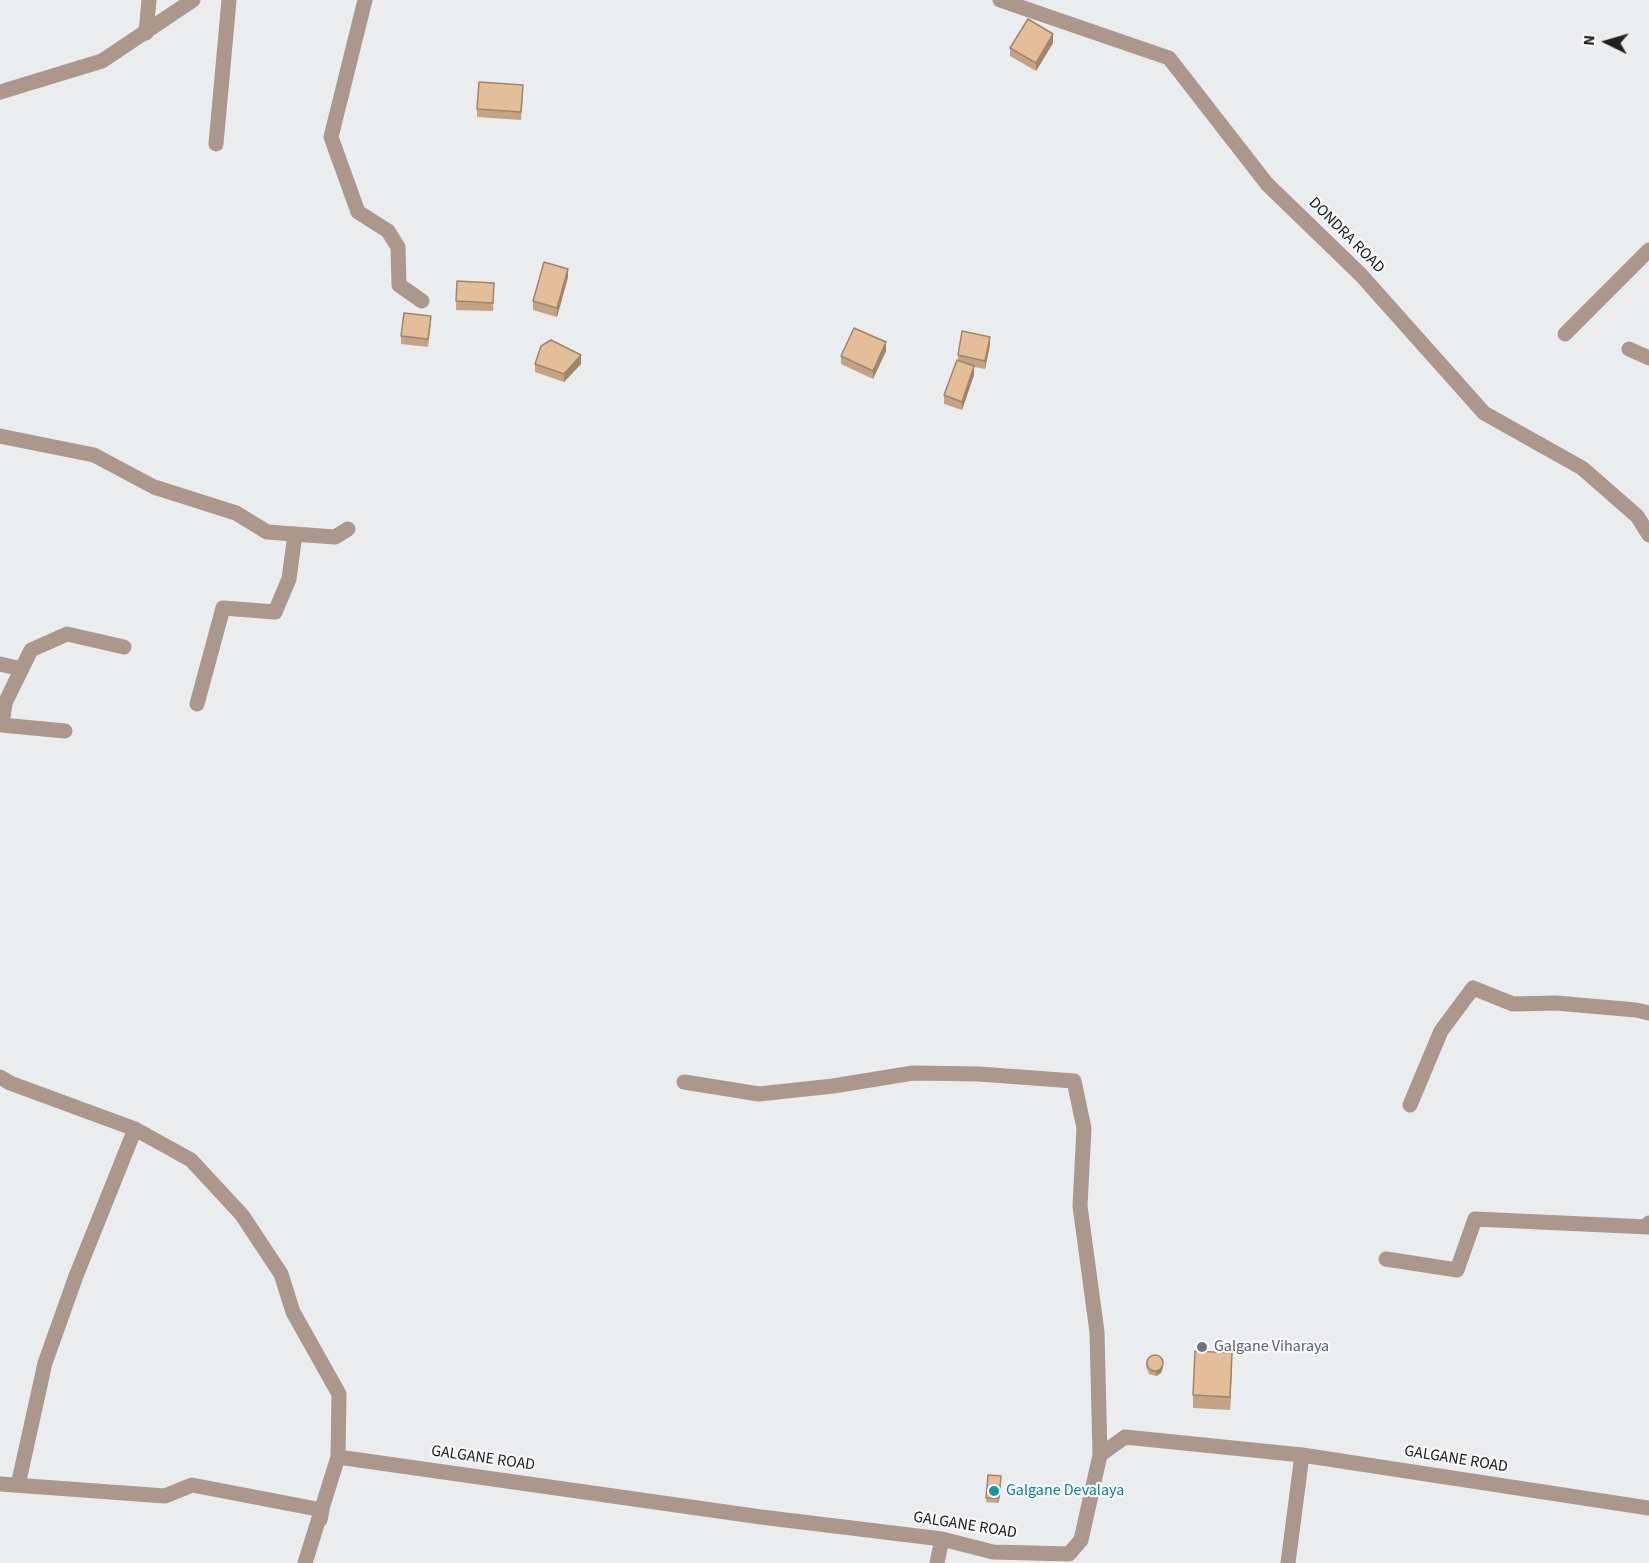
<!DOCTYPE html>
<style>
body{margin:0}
#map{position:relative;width:1649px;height:1563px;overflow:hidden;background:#ebecee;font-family:"Source Sans 3",sans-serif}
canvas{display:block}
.north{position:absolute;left:1577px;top:12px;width:60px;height:60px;-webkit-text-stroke:4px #f9f9fb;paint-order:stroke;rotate:275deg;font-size:16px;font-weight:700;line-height:24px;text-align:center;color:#202021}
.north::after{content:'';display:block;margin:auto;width:21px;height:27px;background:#202021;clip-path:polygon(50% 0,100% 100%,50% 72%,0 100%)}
</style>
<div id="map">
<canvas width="1649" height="1563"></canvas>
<div class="north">N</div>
</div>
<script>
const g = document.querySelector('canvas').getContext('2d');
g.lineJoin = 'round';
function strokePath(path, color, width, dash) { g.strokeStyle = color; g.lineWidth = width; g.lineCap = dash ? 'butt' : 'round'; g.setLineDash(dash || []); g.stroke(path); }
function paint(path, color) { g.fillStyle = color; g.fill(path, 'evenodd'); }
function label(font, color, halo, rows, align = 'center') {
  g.font = font + ' "Source Sans 3",sans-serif'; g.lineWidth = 4.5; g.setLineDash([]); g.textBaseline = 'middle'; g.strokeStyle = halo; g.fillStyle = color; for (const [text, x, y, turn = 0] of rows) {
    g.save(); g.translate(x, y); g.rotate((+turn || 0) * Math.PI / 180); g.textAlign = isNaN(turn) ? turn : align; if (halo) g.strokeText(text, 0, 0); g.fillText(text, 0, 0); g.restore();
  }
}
const minor = new Path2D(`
 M365 0 331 137 358 212 388 231 398 247 399 285 422 301
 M146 33 149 0
 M216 144 229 0
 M1565 334 1649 250
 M1629 349 1649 358
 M0 436 94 455 154 487 236 513 267 532 335 537 348 529
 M0 664 22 669
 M5 703 2 725 65 731
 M0 704 5 703 31 650 67 634 124 647
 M197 704 223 608 275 612 289 579 295 534
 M0 1077 10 1083 135 1129 191 1160 242 1215 281 1274 293 1312 339 1394 338 1457 305 1563
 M684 1082 759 1094 833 1086 913 1073 979 1074 1074 1081 1084 1128 1080 1206 1097 1332 1100 1455
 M1410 1105 1441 1031 1473 988 1513 1004 1556 1003 1636 1010 1649 1013
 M1386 1259 1457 1270 1475 1219 1648 1227 1649 1223
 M338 1457 761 1517 942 1539 993 1552 1069 1554 1081 1540 1100 1455 1125 1437 1302 1455 1649 1508
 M0 1484 165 1496 192 1485 322 1510 320 1520
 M18 1485 45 1363 76 1276 135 1129
 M937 1563 942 1539
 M1288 1563 1302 1455`);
const tertiary = new Path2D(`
 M1000 0 1169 58 1267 184 1361 275 1484 413 1582 468 1637 516 1649 535
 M0 92 102 61 193 0`);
const wall = new Path2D(`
 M1053 43 1036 71 1010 56V48Z
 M523 94 521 120 477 117V109Z
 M568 277 557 317 533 310V301Z
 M457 281 494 283 493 311 456 310Z
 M431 324 428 347 401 344V336Z
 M990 345 985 369 974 367V375L962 410 944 404V395L958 360V355Z
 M886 351 873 379 841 364V356Z
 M535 364H581L564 382 535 372Z
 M1146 1361 1163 1367 1161 1373 1156 1376 1149 1374 1146 1366Z
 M1232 1365 1230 1410 1193 1408V1395Z
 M988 1475 1001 1476 999 1503 986 1502Z`);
const shadedWall = new Path2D(`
 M1053 34V43L1036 71V63Z
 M568 269V277L557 317V308Z
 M990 337V345L985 369V361Z
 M886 342V351L873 379V371Z
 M581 355V364L564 382V374Z
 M974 366V375L962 410V402Z
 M1232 1353V1365L1230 1410V1397Z
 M1163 1363V1367L1161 1373 1156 1376V1372Z`);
const building = new Path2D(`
 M1028 19 1053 34 1036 63 1010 48Z
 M479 82 523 85 521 112 477 109Z
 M544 262 568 269 557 308 533 301Z
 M457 281 494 283 493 303 456 301Z
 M404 313 431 316 428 339 401 336Z
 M854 328 886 342 873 371 841 356Z
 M962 331 990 337 985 361 958 355Z
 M551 340 581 355 564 374 535 364 541 346Z
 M957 360 974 366 962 402 944 395Z
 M1195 1351 1232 1353 1230 1397 1193 1395Z
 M1147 1363a8 8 0 1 1 16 0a8 8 0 1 1-16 0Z
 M988 1475 1001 1476 999 1498H986Z`);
const markers = [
 [1202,1347,6,"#6b7280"],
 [994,1491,6,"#0f9aa8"]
];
const streetNames = [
 ["DONDRA ROAD",1346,236,45],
 ["GALGANE ROAD",483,1459,8],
 ["GALGANE ROAD",1456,1460,9],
 ["GALGANE ROAD",965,1526,9]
];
const worshipNames = [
 ["Galgane Viharaya",1214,1347]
];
const cultureNames = [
 ["Galgane Devalaya",1006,1491]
];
strokePath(minor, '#ac978c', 15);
strokePath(tertiary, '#ac978c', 15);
paint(wall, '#c3a383');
paint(shadedWall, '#9f856a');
paint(building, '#e3be98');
strokePath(building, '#9f856a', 1.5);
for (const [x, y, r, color] of markers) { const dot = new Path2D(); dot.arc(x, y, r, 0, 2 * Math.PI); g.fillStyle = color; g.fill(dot); strokePath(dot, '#f9f9fb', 2); }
label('16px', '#202021', '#f9f9fb', streetNames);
label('16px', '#5b616d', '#f9f9fb', worshipNames, 'left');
label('16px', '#0d838f', '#f9f9fb', cultureNames, 'left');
</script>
